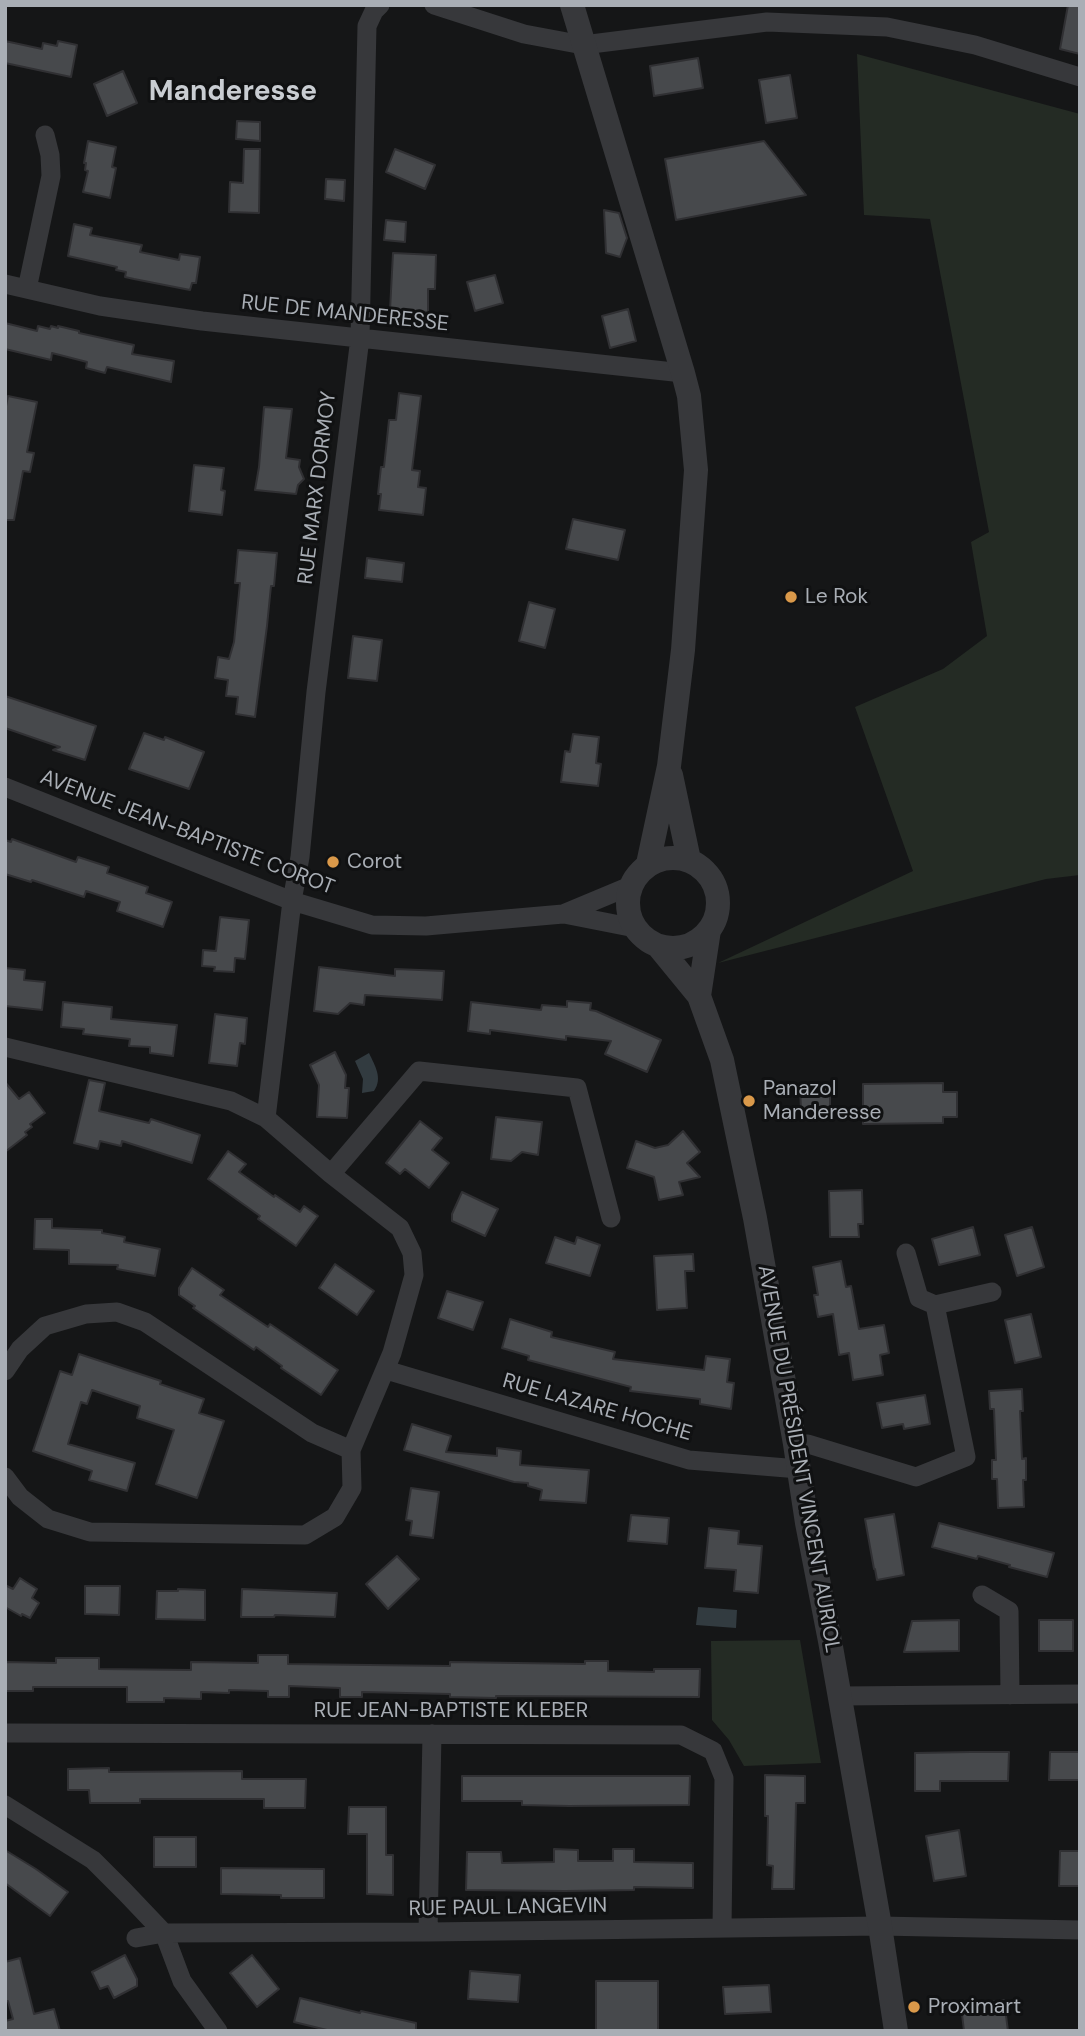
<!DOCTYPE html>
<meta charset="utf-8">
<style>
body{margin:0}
#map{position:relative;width:1085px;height:2036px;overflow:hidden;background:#151617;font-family:"DM Sans",sans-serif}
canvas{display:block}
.frame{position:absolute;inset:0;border:7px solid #a9aeb5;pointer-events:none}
</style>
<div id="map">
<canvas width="1085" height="2036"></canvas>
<div class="frame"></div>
</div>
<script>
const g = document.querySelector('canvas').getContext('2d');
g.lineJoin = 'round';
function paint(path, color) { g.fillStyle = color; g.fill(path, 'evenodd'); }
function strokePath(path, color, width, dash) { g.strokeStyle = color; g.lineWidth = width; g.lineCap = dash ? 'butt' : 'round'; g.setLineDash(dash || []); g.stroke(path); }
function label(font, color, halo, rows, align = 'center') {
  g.font = font + ' "DM Sans",sans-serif'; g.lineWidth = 6; g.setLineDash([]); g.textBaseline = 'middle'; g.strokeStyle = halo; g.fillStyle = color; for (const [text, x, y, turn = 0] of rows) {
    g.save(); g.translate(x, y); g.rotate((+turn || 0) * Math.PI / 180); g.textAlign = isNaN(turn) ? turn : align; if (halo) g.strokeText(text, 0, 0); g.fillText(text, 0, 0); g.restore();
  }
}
const green = new Path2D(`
 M857 54 1080 114V875L1046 879 718 963 913 871 855 707 943 669 987 636 971 542 989 532 930 219 864 215Z
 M800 1640 821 1763 744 1766 729 1740 712 1720 711 1641Z`);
const water = new Path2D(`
 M369 1053C375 1066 383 1078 374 1091L362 1093 363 1079 355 1061Z
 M698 1607 737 1610 736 1628 696 1625Z`);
const building = new Path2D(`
 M1068 5H1080V54L1060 49Z
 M5 41 42 49 43 43 57 46 58 41 77 45 71 77 5 63Z
 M698 58 703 88 654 96 650 66Z
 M123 71 137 103 107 116 94 84Z
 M790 75 797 118 766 123 759 80Z
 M237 121 260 122V141L236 139Z
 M88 141 116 147 112 167 116 168 110 198 83 192 88 171 85 170 86 163H84Z
 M764 141 806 195 676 220 665 159Z
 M244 149H260L259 213 229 212 230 182 243 183Z
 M395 149 435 165 425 189 386 172Z
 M326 179 345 180 344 201 325 199Z
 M604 210 619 213 627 238 620 257 606 253Z
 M386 220 406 222 405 242 384 240Z
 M74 224 92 228 90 235 142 245 140 252 179 260 180 254 200 257 196 283H192L190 290 134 279 125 277 126 272 116 270 117 267 68 256Z
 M393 253 436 255 435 289H428V312L390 310Z
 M495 275 503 303 475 311 467 282Z
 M628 309 636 341 610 348 602 316Z
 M5 323 37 331 38 326 50 329 51 326 58 328V326L79 331V333L134 345 132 354 174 361 171 382 107 367 105 373 86 368 87 362 52 353 51 360 5 349Z
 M399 393 421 396 412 470 420 471 418 487 426 488 423 515 379 510 381 494H378L381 467H384L389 420H396Z
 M8 396 37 402 27 452 34 453 30 472 23 471 14 520H5V411Z
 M264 407 292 409 286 458 300 460 299 467 304 479 298 485 296 494 255 490 259 467Z
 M194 465 224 468 221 490 225 491 222 515 189 511Z
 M573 519 625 530 618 560 566 549Z
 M238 550 277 553 274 586H271L267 626 255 717 236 714 238 697 226 696 228 680 215 678 218 657 229 659 234 642 240 583H235Z
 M367 558 404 563 402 582 365 578Z
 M529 602 555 609 545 648 519 641Z
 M353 636 382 640 377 681 348 678Z
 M5 696 96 726 85 760 53 750 60 747 5 728Z
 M144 733 164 740 165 737 204 752 189 789 129 769Z
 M573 734 599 737 596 763 601 764 598 786 561 782 565 751 570 752Z
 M12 839 76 862 78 857 109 867 107 873 148 887 146 893 172 902 163 927 117 911 120 902 86 891 84 897 32 880 31 882 5 874V840L11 842Z
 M220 917 249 920 245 959 235 958 234 972 214 971 215 967 202 966 203 950 216 951Z
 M319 967 395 976V969L444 971 442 1000 365 995 364 1005 350 1003 338 1014 314 1011Z
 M5 968 25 970 24 980 45 982 42 1010 5 1006Z
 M567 1001 591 1003 590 1010 596 1011 661 1040 647 1072 605 1054 611 1041 566 1036V1040L490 1030V1034L468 1031 471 1002 541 1010 542 1005 567 1007Z
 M63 1002 112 1007 111 1019 177 1025 173 1056 150 1053V1047L129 1046 130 1039 83 1034 84 1029 61 1027Z
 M215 1014 247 1018 245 1044 240 1043 237 1066 209 1063Z
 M335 1052 346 1075 345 1088H349L347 1118 317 1117 319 1085 310 1065Z
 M89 1080 105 1083 99 1111 149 1123 151 1119 200 1135 192 1163 122 1141 121 1146 100 1141 98 1149 74 1143Z
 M5 1082 19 1099 29 1092 45 1113 30 1124 32 1127 25 1132 27 1135 5 1152Z
 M943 1083V1092H957V1117H943V1123L863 1124V1084Z
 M800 1084H830V1110L801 1111Z
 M496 1117 542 1122 538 1155 522 1152 511 1161 491 1159Z
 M420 1121 442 1138 432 1150 449 1163 429 1188 405 1169 400 1174 386 1163Z
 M683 1131 700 1152 687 1163 700 1177 679 1182 683 1195 659 1200 654 1177 627 1168 636 1141 655 1148 668 1145Z
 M228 1151 246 1164 239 1172 274 1197 275 1195 300 1212 304 1206 318 1216 296 1246 258 1219 260 1216 208 1179Z
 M862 1190 863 1224H858L859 1237H830L829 1191Z
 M462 1192 498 1209 485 1236 452 1221V1214Z
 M35 1219H52V1228L102 1230V1233L125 1237 124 1242 160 1249 155 1276 117 1269 118 1265 69 1264V1250L34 1249Z
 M973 1227 980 1255 939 1265 932 1239Z
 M1032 1227 1044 1267 1017 1276 1005 1235Z
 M555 1237 575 1244 577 1237 600 1245 590 1276 546 1263Z
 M693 1254 694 1271H685L687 1308 657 1310 654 1256Z
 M841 1261 846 1287 851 1286 859 1329 884 1325 889 1353 880 1355 883 1375 853 1380 849 1353 839 1355 833 1314 818 1317 814 1295H818L813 1267Z
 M335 1264 374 1291 357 1315 319 1288Z
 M192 1268 224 1290 220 1295 268 1327 270 1324 338 1370 321 1395 281 1368 282 1366 256 1347 254 1350 193 1308 195 1306 179 1295V1288Z
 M447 1291 483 1302 473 1330 438 1318Z
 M1031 1314 1041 1357 1015 1363 1005 1320Z
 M510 1319 552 1332 551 1337 615 1352 613 1359 704 1370 706 1356 730 1359 727 1382 734 1383 731 1409 700 1404V1399L630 1391 631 1387 528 1360 529 1356 502 1348Z
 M79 1354 161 1381 160 1384 204 1399 199 1413 224 1421 197 1498 156 1484 174 1430 137 1418 140 1406 92 1390 87 1404 81 1402 68 1444 135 1463 127 1491 89 1480 92 1471 33 1451 60 1371 72 1375Z
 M1022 1389 1023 1411H1020L1022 1459 1026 1458V1480H1023L1024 1507 998 1508 997 1479H992V1460H996L994 1409H990L989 1391Z
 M925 1395 930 1424 904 1429 903 1424 882 1428 877 1403Z
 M412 1424 451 1436 446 1452 497 1456V1448L521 1451 520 1465 589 1470 586 1503 540 1500 542 1490 528 1486V1483L514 1482 404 1450Z
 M411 1488 439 1492 433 1538 410 1535 412 1521 406 1520Z
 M894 1514 904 1575 877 1580 875 1569H874L865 1519Z
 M631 1515 669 1518 667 1544 628 1541Z
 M939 1523 1054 1553 1047 1577 1009 1567 1010 1565 978 1556 977 1559 932 1547Z
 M709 1528 739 1531 738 1544 762 1546 758 1593 734 1591 736 1570 705 1568Z
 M397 1556 419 1579 388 1609 366 1584Z
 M20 1578 37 1589 32 1598 39 1603 30 1618 22 1614 21 1616 5 1607V1585L13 1589Z
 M85 1586H120L119 1615 85 1614Z
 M178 1589 205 1590V1620L156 1619 157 1591H178Z
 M242 1589 337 1593 335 1617 275 1615 274 1617H241Z
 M959 1620V1651L904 1652 912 1621Z
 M1039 1620H1073V1651H1039Z
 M258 1655H288V1664L450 1666V1662L585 1664V1661H608V1671L654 1672V1669H700L699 1697 496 1696V1698L450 1697V1694L362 1692V1697H340V1688L289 1686V1697H268V1691L229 1690V1693L201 1692V1699L164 1698V1702H127V1687H33V1691H5V1662L56 1663V1658H99V1669L191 1670V1662L258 1663Z
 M971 1752H1009L1008 1781H940V1791H915V1753Z
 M1050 1752H1080V1780H1049Z
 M109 1768V1772L242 1771V1779H306L305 1808H264V1799H140V1803H90L89 1790H68V1769Z
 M765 1775 805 1776V1803H796L794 1889H772L773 1866 767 1865 768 1816H765Z
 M462 1776H690L689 1805 569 1806 522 1805V1801H462Z
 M349 1807H386V1855H393V1895L367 1894V1834H348Z
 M959 1830 966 1876 934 1881 926 1836Z
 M154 1837H196V1867H154Z
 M554 1849 578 1850V1861H613V1849H634V1862L693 1863V1888L634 1887V1890L565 1891 466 1890 467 1852H501L502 1863 554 1862Z
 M5 1850 36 1869 68 1892 50 1916 5 1883Z
 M1060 1851H1080V1886H1059Z
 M221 1868 324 1869V1898H281V1895L221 1894Z
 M125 1955 137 1979V1986L114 1998 108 1986 100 1989 92 1972Z
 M252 1955 279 1989 257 2007 230 1973Z
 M20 1958 34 2014 54 2009 60 2031H5V2021L13 2019 8 2001H5V1962Z
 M470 1971 520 1975 518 2002 468 1999Z
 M596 1981H658V2031H596Z
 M769 1985 771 2012 725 2014 723 1987Z
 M300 1998 360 2013 361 2011 416 2023V2031H331L294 2022Z
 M1004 2000 1008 2031H964L961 2006Z`);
const minor = new Path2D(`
 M434 5 524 34 583 45 767 22 887 27 975 45 1080 77
 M5 284 100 306 202 321 683 373
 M27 289 51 176 50 155 45 135
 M5 787 292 901 372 925 426 926 563 914 630 886
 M564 914 635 928
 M5 1047 231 1101 266 1118
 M331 1174 419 1071 577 1088 611 1218
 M906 1253 919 1298 935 1305
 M386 1370 689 1460 799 1469
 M5 1371 20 1349 45 1326 86 1314 117 1312 145 1322 312 1433 351 1450
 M795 1444H808L916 1477 966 1457 935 1305 992 1292
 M5 1477 20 1497 48 1519 90 1532 305 1535 335 1517 352 1488 351 1450 392 1353 414 1275 412 1253 400 1228 331 1174 266 1118 292 901 300 857 316 692 360 338 367 26 374 11 380 5
 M982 1595 1009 1611 1010 1695
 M840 1696 1080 1694
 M5 1733 681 1735 713 1751 724 1778 722 1928
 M5 1805 93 1860 125 1892 164 1933 182 1981 218 2031
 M428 1932 432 1734
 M136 1938 164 1933 428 1932 880 1926 1080 1930`);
const tertiary = new Path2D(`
 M572 5 683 373 689 396 696 470 683 650 669 766 648 864
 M671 775 689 860
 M628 903a45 45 0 1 1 90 0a45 45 0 1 1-90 0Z
 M658 946 699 996 722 1060 755 1218 795 1444 807 1523 830 1641 880 1926 896 2031
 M699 996 709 930`);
const markers = [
 [791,597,7,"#da994a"],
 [333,862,7,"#da994a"],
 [749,1101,7,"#da994a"],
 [914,2007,7,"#da994a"]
];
const streetNames = [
 ["RUE DE MANDERESSE",345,314,6],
 ["RUE MARX DORMOY",318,488,-83],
 ["AVENUE JEAN-BAPTISTE COROT",187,833,21],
 ["RUE LAZARE HOCHE",597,1408,16],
 ["AVENUE DU PRÉSIDENT VINCENT AURIOL",798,1459,80],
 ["RUE JEAN-BAPTISTE KLEBER",451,1711],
 ["RUE PAUL LANGEVIN",508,1908,-1]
];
const poiNames = [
 ["Le Rok",805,597],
 ["Corot",347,862],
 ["Panazol",763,1089],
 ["Manderesse",763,1113],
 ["Proximart",928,2007]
];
const districtNames = [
 ["Manderesse",233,93]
];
paint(green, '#242b24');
paint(water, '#323b40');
paint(building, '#47494c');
strokePath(building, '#303033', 2);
strokePath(minor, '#37383b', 19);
strokePath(tertiary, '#37383b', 24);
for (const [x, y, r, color] of markers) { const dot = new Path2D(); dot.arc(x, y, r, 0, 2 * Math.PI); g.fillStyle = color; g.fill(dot); strokePath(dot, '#101112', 2.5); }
label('21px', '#a9aeb5', '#101112', streetNames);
label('21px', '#a9aeb5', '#101112', poiNames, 'left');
label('bold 28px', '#c9cdd2', '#101112', districtNames);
</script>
